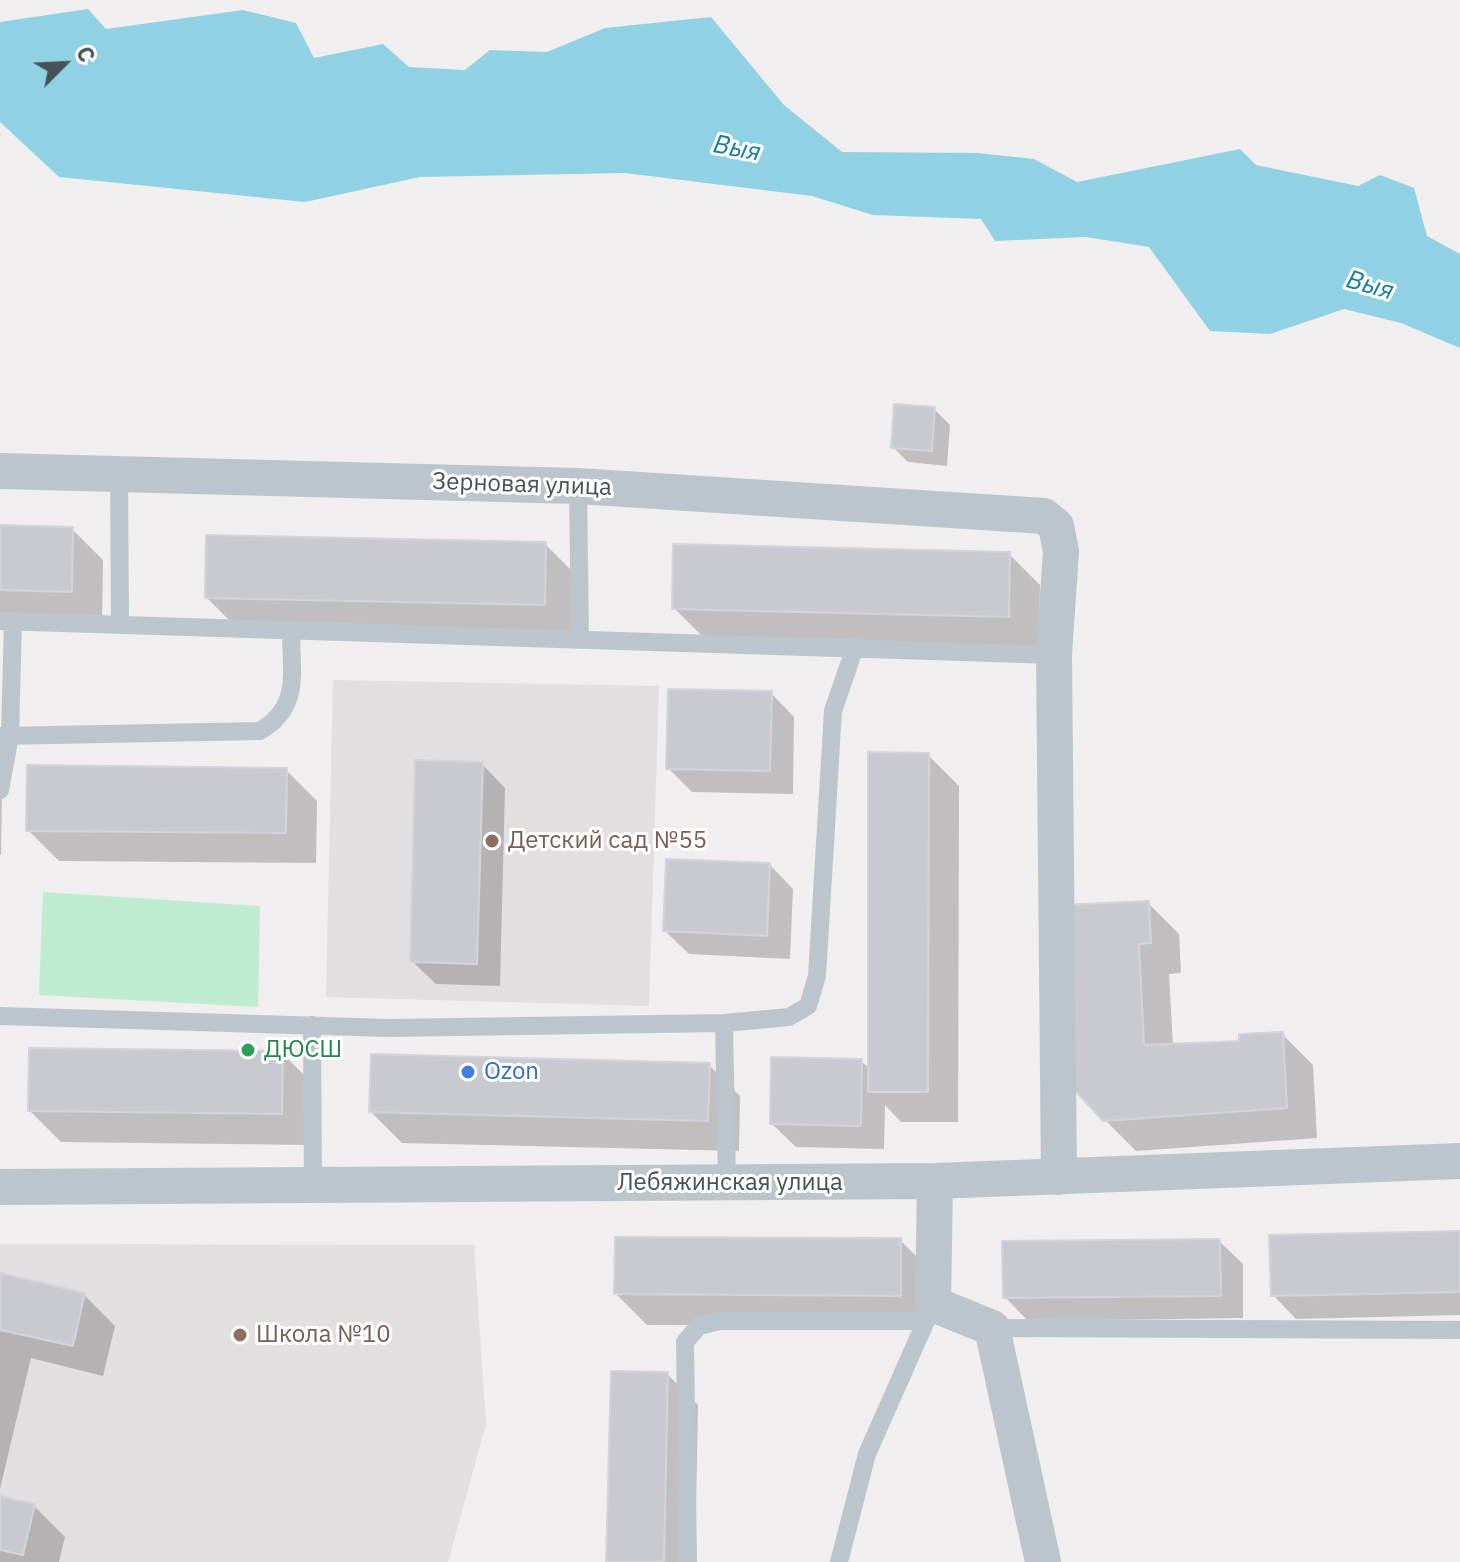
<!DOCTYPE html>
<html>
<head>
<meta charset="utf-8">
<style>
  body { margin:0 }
  #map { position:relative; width:1460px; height:1562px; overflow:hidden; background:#f0eeee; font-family:"IBM Plex Sans",sans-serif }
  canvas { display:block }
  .north { position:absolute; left:24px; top:24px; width:80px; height:80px; -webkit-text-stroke:6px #fff; paint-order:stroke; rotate:66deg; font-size:22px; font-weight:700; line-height:32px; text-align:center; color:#48515a }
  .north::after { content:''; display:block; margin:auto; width:28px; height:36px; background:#48515a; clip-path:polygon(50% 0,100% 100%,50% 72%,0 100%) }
</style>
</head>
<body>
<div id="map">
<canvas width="1460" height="1562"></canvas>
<div class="north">С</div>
</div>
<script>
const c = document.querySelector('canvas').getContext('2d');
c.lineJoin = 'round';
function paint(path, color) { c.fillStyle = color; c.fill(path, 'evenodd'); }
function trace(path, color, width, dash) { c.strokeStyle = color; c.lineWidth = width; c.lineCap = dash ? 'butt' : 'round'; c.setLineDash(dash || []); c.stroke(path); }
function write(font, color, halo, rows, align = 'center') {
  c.font = font + ' "IBM Plex Sans",sans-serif'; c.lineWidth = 6; c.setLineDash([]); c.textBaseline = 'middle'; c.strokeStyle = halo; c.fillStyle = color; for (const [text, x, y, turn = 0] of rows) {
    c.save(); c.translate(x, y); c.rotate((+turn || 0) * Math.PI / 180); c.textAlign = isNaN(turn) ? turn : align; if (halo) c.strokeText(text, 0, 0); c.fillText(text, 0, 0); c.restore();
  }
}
const education = new Path2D(`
  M333 680 659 686 649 1006 326 997Z
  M0 1244 474 1245 486 1424 448 1562H0Z`);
const green = new Path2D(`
  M43 892 260 906 258 1007 39 995Z`);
const water = new Path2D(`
  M88 9 106 29 243 10 296 23 314 58 383 44 409 67 465 70 490 50 547 52 605 28 711 17 784 105 842 152 977 153 1034 159 1077 182 1240 149 1256 165 1358 186 1380 175 1414 188 1427 236 1460 254V348L1401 323 1344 309 1270 334 1210 331 1149 247 1086 237 995 241 981 219 873 215 812 196 625 173 420 177 305 202 59 177 0 122V22Z`);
const shadow = new Path2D(`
  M934 409 950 425 947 466 908 462 893 447Z
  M0 527 72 529 103 560 102 622 0 619Z
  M545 544 576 575 575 636 238 629 207 598Z
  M1009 554 1040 585 1039 647 705 639 674 608Z
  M771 693 794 717 793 794 692 792 668 768Z
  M928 755 959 786 958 1122H901L885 1105 884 1149 796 1147 772 1124 861 1061 870 1069Z
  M482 764 505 788 500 986 436 984 412 961Z
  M286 770 317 801 316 863 59 861 28 830Z
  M0 791 2 792 1 855H0Z
  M770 865 793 889 790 959 689 954 665 931Z
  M1148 903 1179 934 1181 973 1169 974 1173 1046 1241 1042 1282 1034 1313 1065 1317 1138 1136 1151 1104 1119 1064 907Z
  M282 1053 313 1084 312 1145 61 1142 30 1111Z
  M709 1065 740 1096 739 1151 402 1143 371 1112Z
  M1460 1233V1315L1296 1319 1273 1295Z
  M900 1240 931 1271V1326L647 1325 616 1294Z
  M1219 1241 1243 1264V1318L1028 1321 1005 1297Z
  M0 1275 84 1295 115 1326 103 1376 31 1358 0 1489Z
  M667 1374 698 1405 695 1562H608Z
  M0 1498 34 1506 65 1537 59 1562H0Z`);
const building = new Path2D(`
  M894 404 935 407 932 451 891 448Z
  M0 525 73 527 72 592 0 590Z
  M206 535 546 542 545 605 205 598Z
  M673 544 1010 552 1009 617 672 609Z
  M668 689 772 691 770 771 666 769Z
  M868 752 929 753 928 1092H868Z
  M415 760 483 762 477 964 410 962Z
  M27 765 287 768 286 833 26 831Z
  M666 859 770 863 767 936 663 931Z
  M1149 901 1151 943 1139 944 1144 1045 1239 1041V1034L1283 1032 1287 1108 1103 1121 1070 1085 1062 905Z
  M29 1048 283 1051 282 1114 28 1111Z
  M371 1054 710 1063 708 1121 369 1112Z
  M771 1057 862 1059 861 1126 770 1124Z
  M1460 1231V1292L1271 1296 1269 1235Z
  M615 1237 901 1238V1296L614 1294Z
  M1220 1239 1221 1296 1003 1298 1002 1241Z
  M0 1273 85 1293 73 1346 0 1330Z
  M611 1371 668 1372 664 1562H606Z
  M0 1496 35 1504 23 1555 0 1550Z`);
const service = new Path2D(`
  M119 472 120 623
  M578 486 580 637
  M0 621 1054 655
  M0 736 260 731C301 707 291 673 291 631
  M0 790 10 736 13 621
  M0 1016 389 1028 724 1023 789 1017 808 1006 817 976 833 711 855 647
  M724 1023 727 1183
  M312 1025 313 1185
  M992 1328 1460 1330
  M688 1562 685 1342 699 1326 720 1321H926
  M839 1562 867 1454 929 1314`);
const minor = new Path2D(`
  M0 471 578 486 1044 516 1056 526 1061 551 1054 655 1059 1177
  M935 1181 933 1304 992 1328 1043 1562
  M0 1187 935 1181 1460 1161`);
const markers = [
  [492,841,8,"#8d6e63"],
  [248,1050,8,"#2e9e5b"],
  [468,1072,8,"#3f7fe0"],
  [240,1335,8,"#8d6e63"]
];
const streetNames = [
  ["Зерновая улица",522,485,2],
  ["Лебяжинская улица",730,1183]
];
const educationNames = [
  ["Детский сад №55",508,841],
  ["Школа №10",256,1335]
];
const leisureNames = [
  ["ДЮСШ",264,1050]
];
const shopNames = [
  ["Ozon",484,1072]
];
const waterNames = [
  ["Выя",737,149,11],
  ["Выя",1370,286,16]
];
paint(education, '#e1dfdf');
paint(green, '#bfebd1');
paint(water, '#90d2e4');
paint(shadow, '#0003');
paint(building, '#c9cad0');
trace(building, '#d2d4d9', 2);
trace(service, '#bdc5cc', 18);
trace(minor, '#bdc5cc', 36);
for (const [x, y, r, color] of markers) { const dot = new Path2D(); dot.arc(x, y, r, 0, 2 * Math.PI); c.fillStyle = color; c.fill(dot); trace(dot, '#fff', 3); }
write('24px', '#48515a', '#fff', streetNames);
write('24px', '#785e54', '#fff', educationNames, 'left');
write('24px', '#27864d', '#fff', leisureNames, 'left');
write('24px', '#366cbe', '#fff', shopNames, 'left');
write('italic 26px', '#187f9c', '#fff', waterNames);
</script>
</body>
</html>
